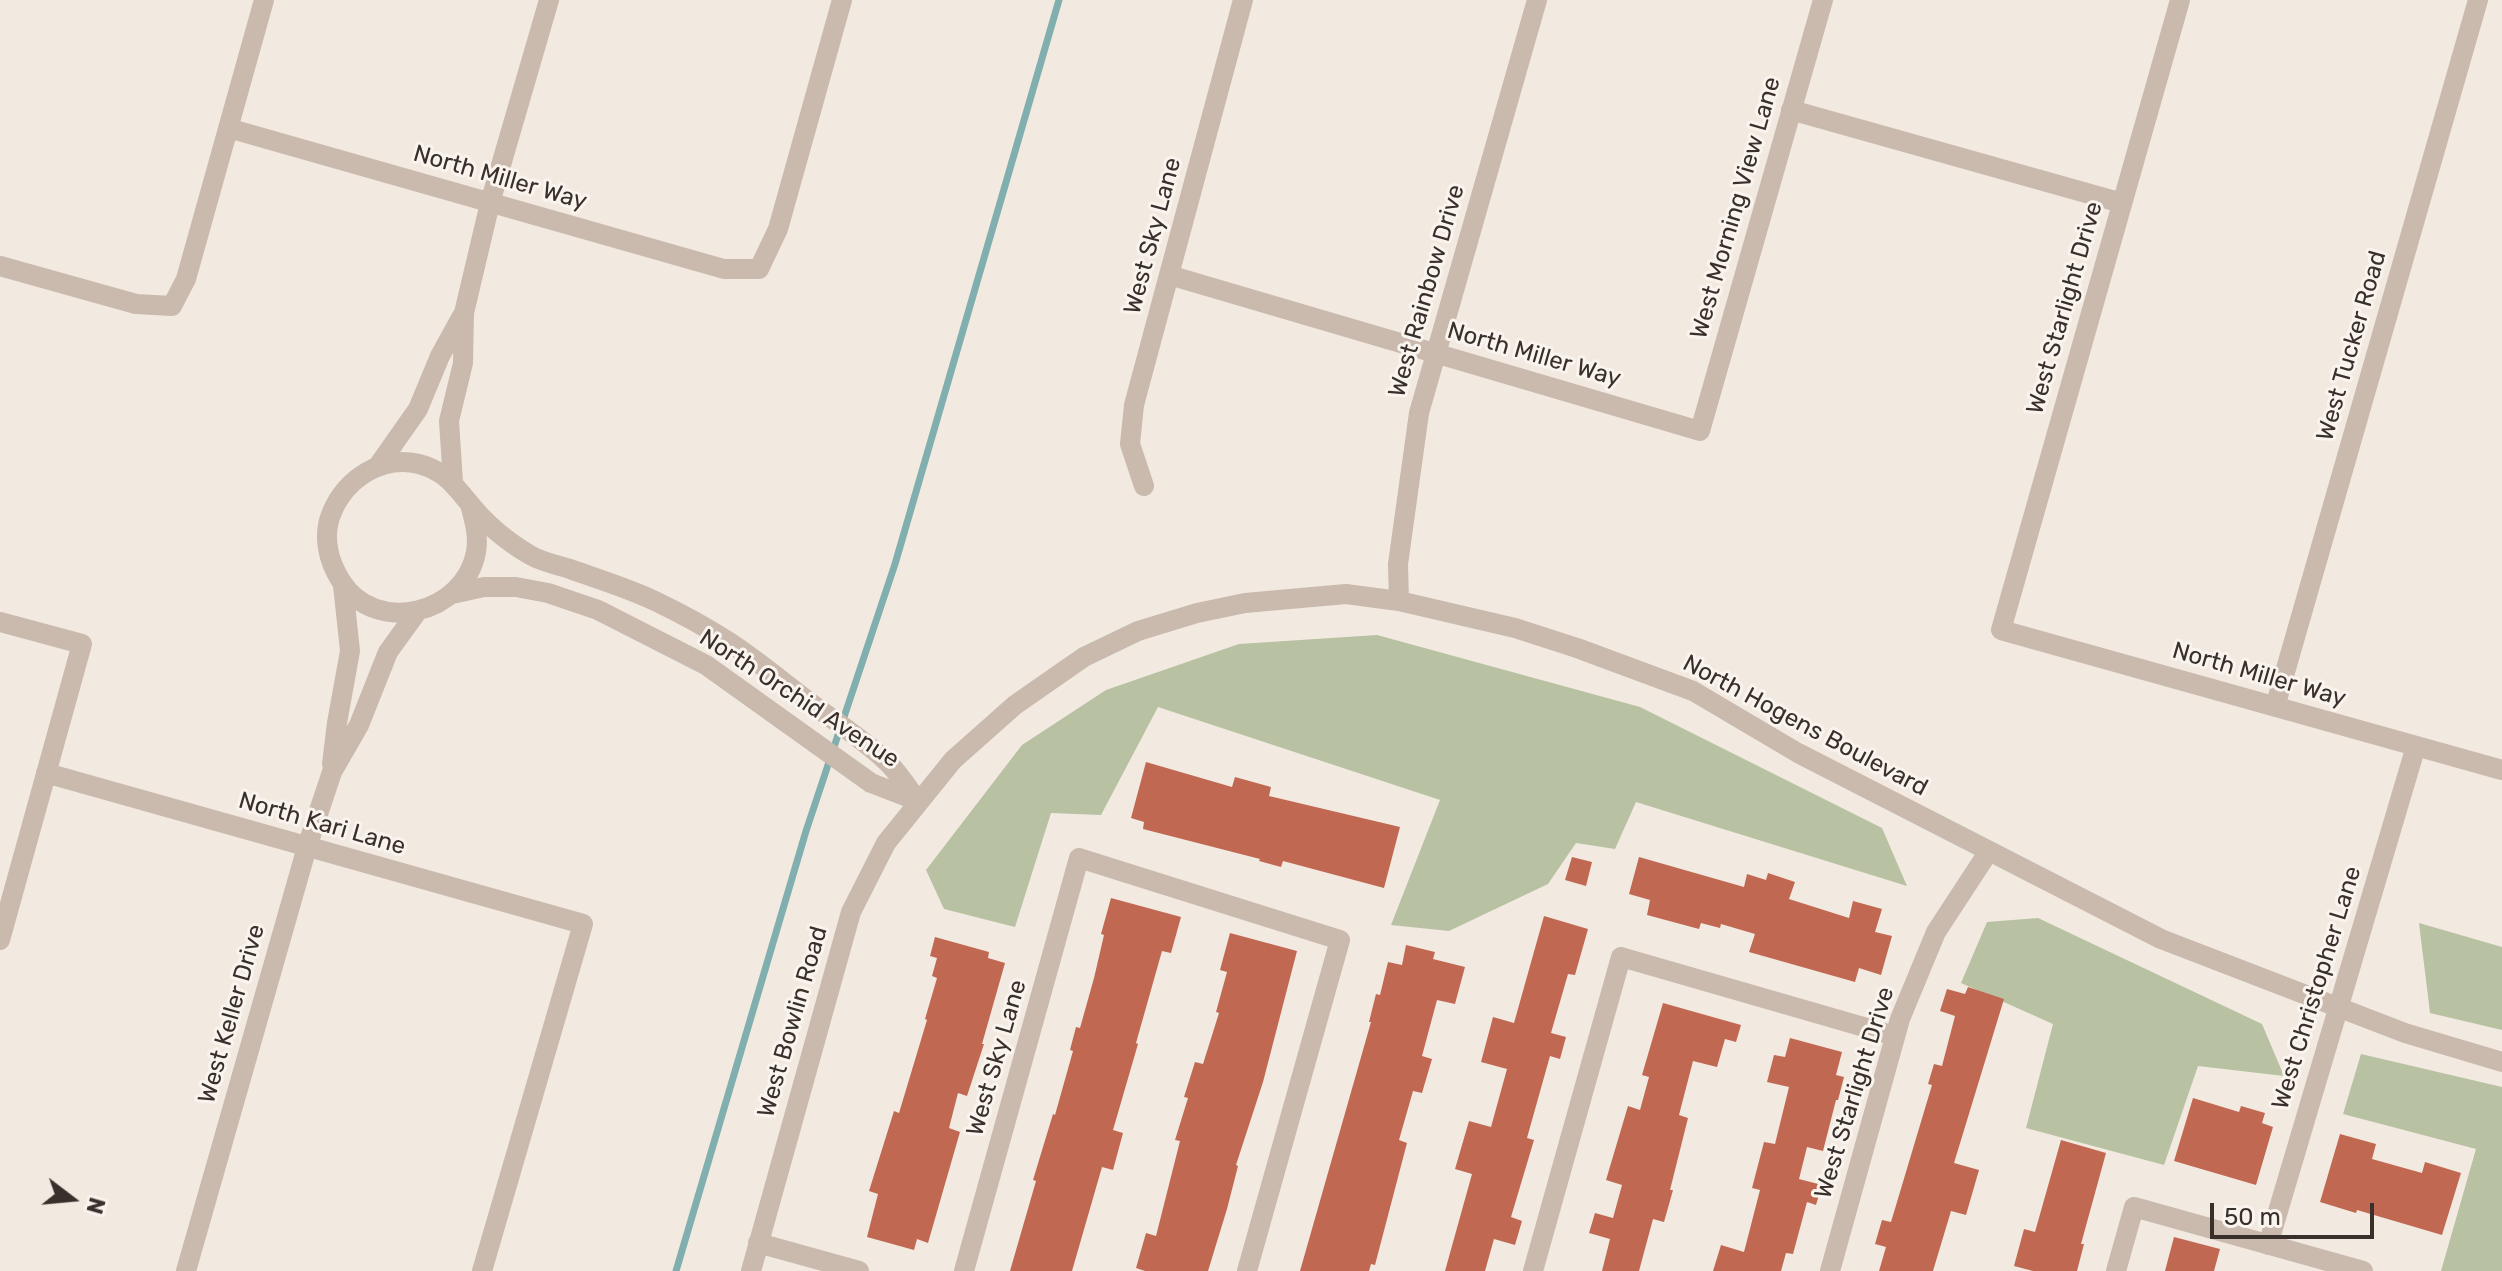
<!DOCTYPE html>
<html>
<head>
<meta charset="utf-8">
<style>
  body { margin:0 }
  #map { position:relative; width:2502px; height:1271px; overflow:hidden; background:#f2eae1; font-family:Rubik,sans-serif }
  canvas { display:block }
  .north { position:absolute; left:32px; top:1159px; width:80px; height:80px; -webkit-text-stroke:6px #faf4ee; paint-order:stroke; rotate:106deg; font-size:22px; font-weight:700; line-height:32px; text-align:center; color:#392f2b }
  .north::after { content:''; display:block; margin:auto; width:28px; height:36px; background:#392f2b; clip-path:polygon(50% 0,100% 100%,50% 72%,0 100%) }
  .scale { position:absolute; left:2210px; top:1203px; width:164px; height:36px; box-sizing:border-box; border:4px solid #392f2b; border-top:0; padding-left:10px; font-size:24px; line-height:28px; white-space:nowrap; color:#392f2b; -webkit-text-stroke:6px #faf4ee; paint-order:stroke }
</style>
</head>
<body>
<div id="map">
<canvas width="2502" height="1271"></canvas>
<div class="north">N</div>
<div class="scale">50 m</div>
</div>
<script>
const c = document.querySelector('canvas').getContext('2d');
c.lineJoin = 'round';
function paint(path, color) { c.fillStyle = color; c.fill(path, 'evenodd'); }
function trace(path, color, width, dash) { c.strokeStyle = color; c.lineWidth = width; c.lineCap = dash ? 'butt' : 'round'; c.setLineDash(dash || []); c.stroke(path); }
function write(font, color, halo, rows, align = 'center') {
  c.font = font + ' Rubik,sans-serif'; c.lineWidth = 6; c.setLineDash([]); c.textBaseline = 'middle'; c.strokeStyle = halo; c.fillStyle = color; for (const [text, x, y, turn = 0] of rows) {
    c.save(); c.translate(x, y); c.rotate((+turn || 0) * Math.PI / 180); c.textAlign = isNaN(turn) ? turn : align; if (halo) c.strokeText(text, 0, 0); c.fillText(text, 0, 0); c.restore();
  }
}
const green = new Path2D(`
  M1377 635 1640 707 1882 828 1907 886 1636 802 1615 849 1576 843 1548 884 1449 931 1391 925 1440 800 1158 707 1101 815 1051 813 1015 927 944 909 926 870 1022 745 1106 690 1239 644Z
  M2038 918 2262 1024 2284 1076 2198 1066 2164 1165 2026 1128 2053 1024 1961 983 1987 922Z
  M2419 923 2502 947V1030L2430 1013Z
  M2361 1054 2502 1087V1271H2441L2476 1149 2343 1114Z`);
const stream = new Path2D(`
  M676 1271 806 831 895 564 1059 0`);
const building = new Path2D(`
  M1146 762 1232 787 1235 777 1271 787 1269 796 1400 827 1384 888 1283 861 1281 867 1259 861 1260 859 1143 829 1144 822 1131 818Z
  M1572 857 1592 862 1586 886 1565 880Z
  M1639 857 1744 887 1747 874 1766 880 1768 873 1795 882 1789 899 1849 918 1853 901 1882 909 1875 932 1892 936 1881 975 1859 968 1855 982 1749 952 1755 934 1721 924 1720 928 1701 923 1699 929 1647 915 1650 900 1629 894Z
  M1111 898 1181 917 1171 953 1162 951 1136 1043 1138 1044 1113 1130 1123 1133 1113 1170 1102 1167 1072 1271H1010L1036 1181 1033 1180 1053 1114 1055 1115 1073 1051 1070 1050 1076 1027 1080 1028 1094 978 1104 935 1101 934Z
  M1544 916 1588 929 1575 975 1568 974 1551 1033 1566 1037 1560 1059 1550 1056 1527 1138 1534 1140 1511 1217 1522 1221 1515 1245 1494 1239 1485 1271H1445L1472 1174 1455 1169 1469 1121 1491 1127 1507 1069 1481 1062 1493 1017 1514 1023Z
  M1230 933 1297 951 1263 1082 1236 1165 1238 1166 1227 1209 1208 1271H1145L1136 1268 1146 1233 1156 1236 1180 1141 1175 1140 1188 1098 1184 1097 1195 1062 1203 1064 1219 1013 1216 1012 1227 972 1220 970Z
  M935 937 989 952 988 958 1005 963 982 1044H984L967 1096 958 1093 949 1128 960 1132 928 1243 917 1239 914 1250 867 1237 878 1194 869 1191 894 1111 899 1113 927 1020 925 1019 937 978 932 976 937 958 930 956Z
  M1406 945 1435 952 1433 959 1465 967 1455 1004 1437 1000 1422 1056 1432 1059 1422 1093 1413 1091 1399 1140 1407 1143 1375 1265 1371 1264 1369 1271H1300L1371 1022H1369L1376 994 1380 995 1388 962 1402 965Z
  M1968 987 2004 999 1954 1163 1979 1170 1966 1215 1951 1211 1933 1271H1879L1886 1247 1875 1244 1882 1220 1891 1222 1932 1085 1928 1084 1934 1064 1942 1066 1955 1016 1940 1011 1947 989 1965 994Z
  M1663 1003 1741 1025 1736 1042 1725 1039 1717 1067 1693 1061 1679 1115 1688 1118 1670 1190H1673L1664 1222 1653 1219 1639 1271H1602L1610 1239 1589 1233 1595 1213 1613 1218 1622 1185 1606 1180 1628 1106 1640 1110 1649 1077 1642 1075Z
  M1790 1038 1842 1052 1836 1075 1844 1077 1838 1100H1836L1823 1151 1807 1147 1799 1179 1822 1185 1816 1205 1807 1202 1793 1254 1786 1253 1781 1271H1713L1721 1245 1744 1252 1760 1190 1752 1188 1764 1142 1775 1144 1789 1087 1767 1082 1774 1055 1785 1057Z
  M2193 1098 2239 1112 2241 1106 2265 1113 2262 1123 2273 1127 2256 1185 2174 1161Z
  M2340 1134 2376 1144 2372 1159 2422 1173 2425 1162 2461 1173 2442 1235 2357 1210 2356 1213 2320 1202Z
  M2061 1140 2106 1153 2081 1244H2084L2077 1271H2033L2014 1266 2024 1229 2035 1232Z
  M2174 1237 2220 1249 2214 1271H2165Z`);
const minor = new Path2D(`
  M2180 0 2001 630 2502 770
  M1791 110 2122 203
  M228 128 724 269H759L778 229 842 0
  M0 266 136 304 172 306 186 279 264 0
  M1169 275 1700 431 1823 0
  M378 466 418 409 440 356 462 316
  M453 482 449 421 463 363 464 313 490 203 549 0
  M1144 486 1130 444 1134 405 1243 0
  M470 504C474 520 479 535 476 552 465 613 376 637 341 581 328 561 322 535 332 512 346 479 381 455 419 464 445 471 454 485 470 504 486 524 508 542 530 555 542 562 557 565 570 569 598 579 628 588 655 601 680 613 706 627 729 642 758 661 784 683 812 704 836 722 862 739 884 759 897 770 907 787 918 801
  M452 594 484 587H516L548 593 598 610 706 665 871 783 918 801
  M1399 601 1398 564 1419 413 1537 0
  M0 622 82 644 0 940
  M2275 707 2478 0
  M332 764 337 723 350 651 343 585
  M46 773 583 924 482 1271
  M758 1243 859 1271
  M2268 1245 2416 746
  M186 1271 307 847 332 772 359 725 388 652 417 612
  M751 1271 851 912 886 843 953 760 1015 705 1084 657 1138 631 1197 613 1245 603 1346 594 1399 601 1515 628 1577 648 1693 691 1798 753 2161 939 2405 1033 2502 1062
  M964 1271 1079 858 1340 940 1247 1271
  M1533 1271 1621 957 1895 1036
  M1830 1271 1900 1019 1936 932 1989 851
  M2116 1271 2134 1207 2363 1271`);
const streetNames = [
  ["North Miller Way",500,178,16],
  ["West Morning View Lane",1736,208,-74],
  ["West Sky Lane",1153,236,-75],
  ["West Rainbow Drive",1427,291,-74],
  ["West Starlight Drive",2065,308,-74],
  ["West Tucker Road",2352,346,-74],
  ["North Miller Way",1534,355,16],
  ["North Miller Way",2259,675,16],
  ["North Orchid Avenue",799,699,33],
  ["North Hogens Boulevard",1805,726,28],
  ["North Kari Lane",322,824,16],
  ["West Christopher Lane",2317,988,-73],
  ["West Keller Drive",232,1014,-74],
  ["West Bowlin Road",793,1022,-74],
  ["West Sky Lane",997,1058,-74],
  ["West Starlight Drive",1855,1093,-73]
];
paint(green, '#b8c1a1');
trace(stream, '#81aeae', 7);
paint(building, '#c06852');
trace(minor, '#cab9ad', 20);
write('24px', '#392f2b', '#faf4ee', streetNames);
</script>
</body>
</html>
